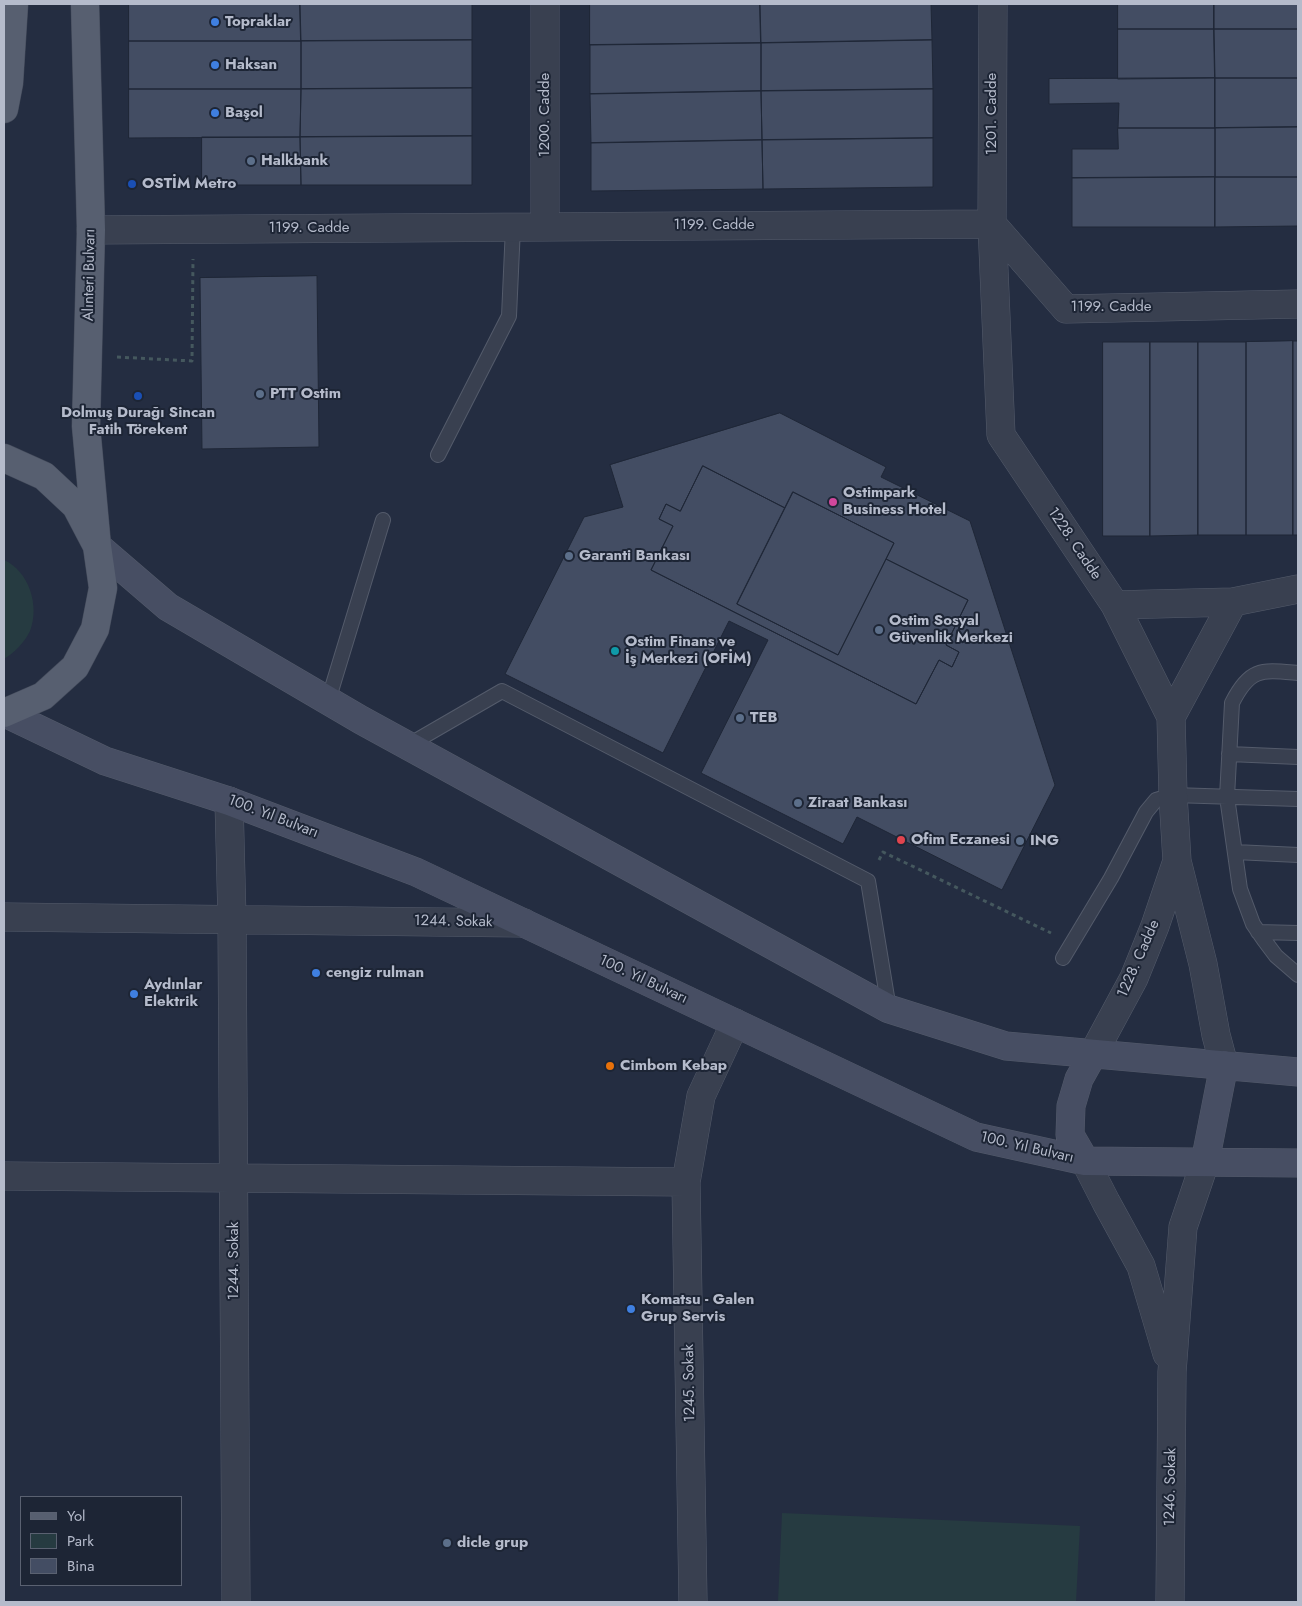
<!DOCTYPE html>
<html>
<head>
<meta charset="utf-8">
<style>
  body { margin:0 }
  #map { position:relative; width:1302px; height:1606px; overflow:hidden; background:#242d41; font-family:Jost,sans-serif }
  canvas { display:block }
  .frame { position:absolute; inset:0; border:5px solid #b5bbcb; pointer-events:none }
  .legend { position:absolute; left:20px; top:1496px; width:162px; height:90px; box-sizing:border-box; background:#1d2535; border:1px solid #5a6171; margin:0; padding:6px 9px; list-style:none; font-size:15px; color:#b5bbcb }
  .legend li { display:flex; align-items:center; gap:10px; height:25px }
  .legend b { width:25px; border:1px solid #5a6171 }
</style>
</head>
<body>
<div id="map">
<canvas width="1302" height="1606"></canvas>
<div class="frame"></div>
<ul class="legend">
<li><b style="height:6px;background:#575f70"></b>Yol</li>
<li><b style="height:14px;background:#263b41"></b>Park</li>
<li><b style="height:14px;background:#434d63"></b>Bina</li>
</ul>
</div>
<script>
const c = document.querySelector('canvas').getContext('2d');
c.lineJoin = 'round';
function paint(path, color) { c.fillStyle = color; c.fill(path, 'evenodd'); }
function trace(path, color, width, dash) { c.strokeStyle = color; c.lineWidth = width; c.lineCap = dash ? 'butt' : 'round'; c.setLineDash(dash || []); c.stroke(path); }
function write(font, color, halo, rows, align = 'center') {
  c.font = font + ' Jost,sans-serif'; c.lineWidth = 4; c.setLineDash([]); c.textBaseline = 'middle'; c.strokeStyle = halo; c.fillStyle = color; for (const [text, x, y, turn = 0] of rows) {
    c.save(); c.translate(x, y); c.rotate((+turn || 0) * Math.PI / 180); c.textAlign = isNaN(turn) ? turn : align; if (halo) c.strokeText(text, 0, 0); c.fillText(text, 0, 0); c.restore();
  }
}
const green = new Path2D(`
  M4 560C29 571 40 606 30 631 25 642 14 653 4 659Z
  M782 1513 1080 1526 1076 1602H778Z`);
const building = new Path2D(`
  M129 4H300L301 41H129Z
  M300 4H472V40L301 41Z
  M590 4H760L761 43 590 45Z
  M760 4H931L932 40 761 43Z
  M1118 4H1214V29H1118Z
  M1214 4H1298V29H1214Z
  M1118 29H1214L1215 78 1118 79Z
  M1214 29H1298V78H1215Z
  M472 40V88L301 89V41Z
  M932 40 933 89 761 91V43Z
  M129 41H301V89H129Z
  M761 43V91L590 94V45Z
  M1215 78H1298V127L1215 128Z
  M1215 78V128H1118L1119 103 1049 104V79Z
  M472 88V136L300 137 301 89Z
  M129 89H301L300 137 129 138Z
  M933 89V138L762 140 761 91Z
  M761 91 762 140 591 143 590 94Z
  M1298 127V177H1215V128Z
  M1118 128H1215V177L1072 178V149H1118Z
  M472 136V185H301L300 137Z
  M202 137H300L301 185H202Z
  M933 138V187L763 189 762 140Z
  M762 140 763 189 591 191V143Z
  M1215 177H1298V226L1215 227Z
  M1215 177V227H1072V178Z
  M317 276 319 447 202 449 200 278Z
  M1293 341V535H1246V342Z
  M1293 341H1298V535H1293Z
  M1103 342H1150V536H1103Z
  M1150 342H1198V535L1150 536Z
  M1198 342H1246V535H1198Z
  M780 413 886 467 881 477 970 521 1055 785 1002 890 857 817 843 844 701 773 768 640 729 621 663 753 505 674 584 517 623 507 610 465ZM703 466 785 508 793 492 894 543 886 559 968 600 946 645 959 652 952 667 939 660 916 704 651 570 673 526 659 519 666 504 680 511Z
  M703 466 785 508 737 604 838 655 886 559 968 600 946 645 959 652 952 667 939 660 916 704 651 570 673 526 659 519 666 504 680 511Z
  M793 492 894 543 838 655 737 604Z`);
const path = new Path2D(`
  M117 357 192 361 193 259
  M879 860 883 852 1051 933`);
const service = new Path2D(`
  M438 455 509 316 513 227
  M1298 673C1262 670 1250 667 1232 703L1227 797 1240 889 1253 924 1264 940 1276 956 1298 975
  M328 701 383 520
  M407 746 502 691 868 881 889 1009
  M1229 754 1298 757
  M1235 852 1298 855
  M1258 932 1298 933
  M1063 958 1111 878 1146 812 1156 800 1173 795 1298 799`);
const minor = new Path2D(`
  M545 4V226
  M993 4 992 224 1001 435 1115 605 1171 717 1173 795 1177 861 1203 964 1216 1035 1224 1065
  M91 230 992 224 1066 309 1298 304
  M1115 605 1233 602 1298 589
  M1171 717 1233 602
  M229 801 232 919 236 1602
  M4 917 524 923
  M1093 1054 1134 978 1155 926 1177 861
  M1085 1161 1106 1202 1141 1266 1167 1354
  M4 1176 686 1182
  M693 1602 686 1182 701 1096 735 1023
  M1170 1602 1172 1372 1183 1227 1205 1162`);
const secondary = new Path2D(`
  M97 546 168 607 361 720 889 1009 1006 1046 1298 1072
  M4 714 5 713 105 761 229 801 416 872 976 1137 1085 1161 1298 1163
  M1085 1161 1070 1135 1071 1106 1079 1079 1093 1054
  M1205 1162 1224 1065`);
const primary = new Path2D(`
  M85 4 91 230 86 426 97 546
  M4 109 9 83 14 4
  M4 458 44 476 76 506 97 546 103 588 95 629 75 667 43 696 4 713`);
const markers = [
  [215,22,5,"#3f7fe0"],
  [215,65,5,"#3f7fe0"],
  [215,113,5,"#3f7fe0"],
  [251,161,5,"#5c6f8a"],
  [132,184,5,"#1a4fb4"],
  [260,394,5,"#5c6f8a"],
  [138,396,5,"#1a4fb4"],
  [833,502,5,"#d1479c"],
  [569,556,5,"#5c6f8a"],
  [879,630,5,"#5c6f8a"],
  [615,651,5,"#0f9aa8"],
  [740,718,5,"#5c6f8a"],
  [798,803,5,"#5c6f8a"],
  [901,840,5,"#e0444e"],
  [1020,841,5,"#5c6f8a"],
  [316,973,5,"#3f7fe0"],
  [134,994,5,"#3f7fe0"],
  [610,1066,5,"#e8710a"],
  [631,1309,5,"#3f7fe0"],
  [447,1543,5,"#5c6f8a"]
];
const poiNames = [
  ["Topraklar",225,22],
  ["Haksan",225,65],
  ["Başol",225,113],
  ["Halkbank",261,161],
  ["OSTİM Metro",142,184],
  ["PTT Ostim",270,394],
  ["Dolmuş Durağı Sincan",138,413,"center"],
  ["Fatih Törekent",138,430,"center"],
  ["Ostimpark",843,493],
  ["Business Hotel",843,510],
  ["Garanti Bankası",579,556],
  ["Ostim Sosyal",889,621],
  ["Güvenlik Merkezi",889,638],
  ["Ostim Finans ve",625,642],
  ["İş Merkezi (OFİM)",625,659],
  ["TEB",750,718],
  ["Ziraat Bankası",808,803],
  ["Ofim Eczanesi",911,840],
  ["ING",1030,841],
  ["cengiz rulman",326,973],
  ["Aydınlar",144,985],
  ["Elektrik",144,1002],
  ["Cimbom Kebap",620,1066],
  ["Komatsu - Galen",641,1300],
  ["Grup Servis",641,1317],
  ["dicle grup",457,1543]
];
const streetNames = [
  ["1201. Cadde",992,114,-90],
  ["1200. Cadde",545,115,-90],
  ["1199. Cadde",714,225],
  ["1199. Cadde",309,228],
  ["Alınteri Bulvarı",90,275,-89],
  ["1199. Cadde",1111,307],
  ["1228. Cadde",1074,544,56],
  ["100. Yıl Bulvarı",273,817,21],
  ["1244. Sokak",453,922,1],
  ["1228. Cadde",1139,959,-66],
  ["100. Yıl Bulvarı",643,980,25],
  ["100. Yıl Bulvarı",1027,1148,13],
  ["1244. Sokak",234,1261,-90],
  ["1245. Sokak",690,1383,-91],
  ["1246. Sokak",1171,1487,-89]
];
paint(green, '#263b41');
paint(building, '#434d63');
trace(building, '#1f2737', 1);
trace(service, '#545b6b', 16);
trace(minor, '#545b6b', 29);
trace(secondary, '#545b6b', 29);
trace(primary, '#424959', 29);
trace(path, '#45585e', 3, [4, 4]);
trace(service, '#394050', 14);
trace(minor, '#394050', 28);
trace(secondary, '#474e63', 28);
trace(primary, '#575f70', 28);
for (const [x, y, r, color] of markers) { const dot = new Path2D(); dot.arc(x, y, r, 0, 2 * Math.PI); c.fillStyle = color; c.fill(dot); trace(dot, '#1d2535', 2); }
write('bold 15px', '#b5bbcb', '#1d2535', poiNames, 'left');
write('15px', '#b5bbcb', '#1d2535', streetNames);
</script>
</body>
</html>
